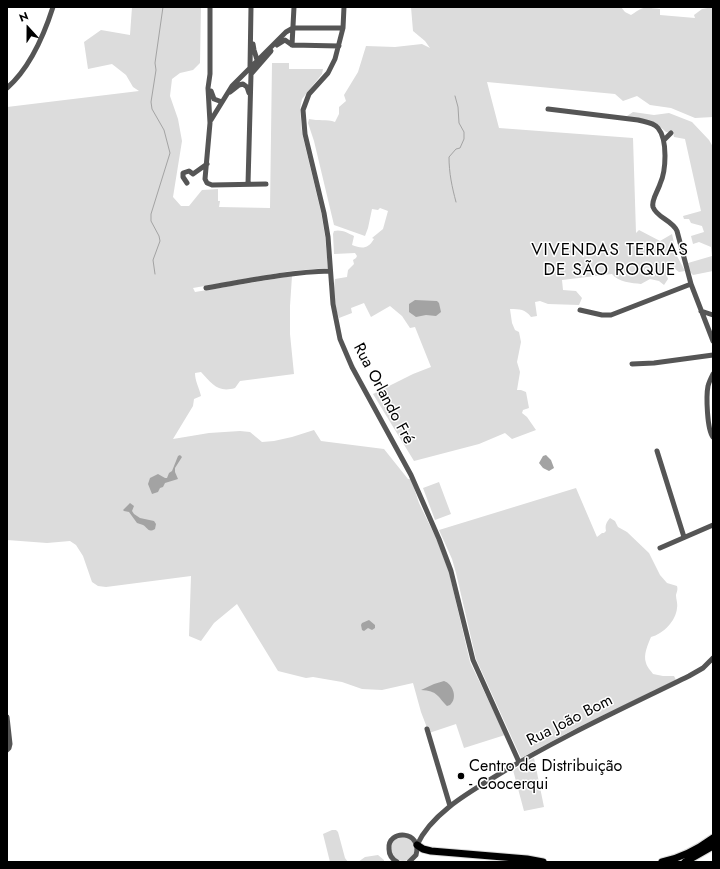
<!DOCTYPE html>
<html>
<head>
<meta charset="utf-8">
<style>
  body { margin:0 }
  #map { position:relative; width:720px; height:869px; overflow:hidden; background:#fff; font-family:Jost,sans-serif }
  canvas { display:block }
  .frame { position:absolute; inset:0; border:8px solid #000; pointer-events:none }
  .north { position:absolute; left:8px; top:8px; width:40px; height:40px; -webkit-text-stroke:3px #fff; paint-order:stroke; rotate:339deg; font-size:11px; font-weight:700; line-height:16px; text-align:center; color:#000 }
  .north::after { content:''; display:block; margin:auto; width:14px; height:18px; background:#000; clip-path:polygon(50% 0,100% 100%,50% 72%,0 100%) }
</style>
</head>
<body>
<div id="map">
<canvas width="720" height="869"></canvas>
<div class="frame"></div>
<div class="north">N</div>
</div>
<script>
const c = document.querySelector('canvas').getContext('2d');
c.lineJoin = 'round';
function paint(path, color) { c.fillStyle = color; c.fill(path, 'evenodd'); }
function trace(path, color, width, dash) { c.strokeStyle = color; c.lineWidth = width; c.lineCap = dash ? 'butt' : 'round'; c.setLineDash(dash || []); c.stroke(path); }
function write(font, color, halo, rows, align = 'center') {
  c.font = font + ' Jost,sans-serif'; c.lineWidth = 3; c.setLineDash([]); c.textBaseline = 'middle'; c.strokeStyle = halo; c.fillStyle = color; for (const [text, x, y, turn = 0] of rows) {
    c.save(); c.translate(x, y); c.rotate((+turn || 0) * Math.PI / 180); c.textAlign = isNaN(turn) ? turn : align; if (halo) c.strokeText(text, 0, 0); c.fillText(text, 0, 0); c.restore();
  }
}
const green = new Path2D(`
  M132 7H201L200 63 193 70 180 73 172 79 170 96 178 119 182 141 173 197 181 206H189L202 190 218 189V201H220L219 207 270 208 272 63H289V69H323L322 74 302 99 300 109 302 133 321 212 325 236 328 268 291 271 193 288 195 292 292 276 290 306V334L294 374 240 381 235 388C218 393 212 384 201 372L195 373C195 381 199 387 201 396L194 399 193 406 173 439 209 433 240 431 250 432 262 442 274 441 292 437 314 430 321 441 384 449 408 479H411L419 503 436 538 449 572 470 662 505 735 464 748 456 724 429 733 421 712 413 683 382 690 362 689 342 682 313 677 306 678 278 671 237 604 214 623 201 641 189 636 191 576 106 587 98 586 92 582 83 556 76 545 70 541 47 543 7 540V107L139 91 133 87 126 75 112 64 88 69 84 42 101 30 130 35Z
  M411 7H621L625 12 631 15C644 6 644 7 660 9V15L695 18 694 15 702 9 713 7V117L695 118 671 108 650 105 637 96 623 101 615 94 487 82 499 128 633 138 636 233 639 230 660 241 672 234 677 256 685 271 679 272 674 268 666 273 668 279 664 285 659 281 650 279 641 284C632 283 618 282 612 274L562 280 563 290 576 291 582 298 579 305 548 304 540 301 535 302 537 316 531 317C525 309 520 309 510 309L512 323 515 330 519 332 521 342 517 362 520 372 517 390H521L526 392 529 408 523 410 522 413 527 417 536 430 512 439 505 433 479 444 414 461 373 394 413 374 431 367 415 327 410 328 402 316 390 306 371 317 364 303 351 308 352 313 339 318C334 306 333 291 335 279L347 277 348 270 354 264 353 260 356 258 357 256 355 253 334 254 333 234 334 231C341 229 348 233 354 236L352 245C362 249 368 249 374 239L372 238 383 229 388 211 380 208 378 210 372 209 368 228 365 236 334 225 314 141 308 123 309 119C318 121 327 119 335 122L339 114V107L346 101 344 95 358 72 366 46 395 47 422 44 430 48 425 41 413 31Z
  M633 112 654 115 669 113 692 122 709 140 713 147V271L693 275 690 272 688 263 712 256 711 247 699 242 693 244 691 236 704 232 702 226 691 223 689 219H684L683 216 701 211 685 139 674 137 673 133 666 132 656 123 628 117 627 116Z
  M439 482 451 514 435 520 423 488Z
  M576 488 597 537 602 533H604L606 531C605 525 606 523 610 518L615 521 618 527 627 532 649 553 660 575 667 583 677 586C678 590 677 591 676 595 676 599 678 604 677 608 676 621 663 634 651 637 648 644 643 655 646 663 647 667 651 671 653 674L663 676H674L676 680 573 730 521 758 476 659 456 573 452 559 439 530Z
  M534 758 544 807 524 811 513 770Z
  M332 830H336L338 832 345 858 348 862H330L323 834Z
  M391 849a12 12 0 1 1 24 0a12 12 0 1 1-24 0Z
  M378 855 384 860V862H358L365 857Z`);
const water = new Path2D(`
  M415 300 437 301 439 303 441 312 436 316 426 315 416 317 409 312V304Z
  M180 455 182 457 175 468V472L178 479 165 483 163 487 160 488 158 492 152 494 148 484 150 478 158 474 165 478H167L169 473 172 471 178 456Z
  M546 455 551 460 554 468 549 471 543 468 539 463 543 456Z
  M130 503 134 506 132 511 134 514 140 518 154 521 156 524 155 529C148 533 148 528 143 525 141 524 139 524 137 523L129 512 124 511 123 510Z
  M369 620 375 625V628L372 630 368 628 364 631 362 630 361 625 362 623Z
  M444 681C453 684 458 698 450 705L447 706C437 696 438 691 421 690L434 684Z`);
const stream = new Path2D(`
  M455 96 458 107 459 123 464 132V139L460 148 456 149 449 157C449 173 452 187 456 202
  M155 274 153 260 160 241 159 236 151 221V214L170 153 164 130 152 109 151 102 156 70 155 63 163 7`);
const minor = new Path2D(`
  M210 7V74L208 88 210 123 205 179 207 183 212 185 266 184
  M344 7 343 28 335 59 328 73 309 94 303 110 305 134 324 213 328 237 333 304 340 339 352 367 411 475 439 539 451 571 473 660 519 762
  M253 44 254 50 258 63
  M277 45 285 40 292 45
  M292 45 339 46
  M292 45 294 7
  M250 68 251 7
  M7 88C30 68 44 35 53 7
  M211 91 214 99 222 102
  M230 92 239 85 243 84 247 87 249 93
  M548 109 638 120C645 122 653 122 658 128 668 140 666 171 660 184 658 191 651 200 653 207 657 218 672 220 677 231L691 284 713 341
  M211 120 232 86 286 32 293 28H343
  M664 140 671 133
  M187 183 183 177V173L189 171 193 174 207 164
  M248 184 251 74 271 51
  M206 288C247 281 288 272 330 271
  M580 310 602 315H611L691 284
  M701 311 713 315
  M632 364 654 363 713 355
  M713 374C711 378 709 382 708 386 706 396 707 430 713 437
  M657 451 684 537
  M660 548 713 525
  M7 717 10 744 9 748 7 750
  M427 729 450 806
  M417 845C431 814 468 793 496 776 558 738 624 708 689 676L703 668 713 658
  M397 862C392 859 389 855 389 849 387 829 423 830 416 855L409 862`);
const highway = new Path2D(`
  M417 845 423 849 431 851 527 859 543 862
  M662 862C681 858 698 849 713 838
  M685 862 713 846`);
const markers = [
  [461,776,4,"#000"]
];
const streetNames = [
  ["Rua Orlando Fré",383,394,62],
  ["Rua João Bom",570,721,-27]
];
const poiNames = [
  ["Centro de Distribuição",469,767],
  ["- Coocerqui",469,785]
];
const neighbourhoodNames = [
  ["VIVENDAS TERRAS",610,251],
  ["DE SÃO ROQUE",610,271]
];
paint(green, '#dcdcdc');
paint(water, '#a3a3a3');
trace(stream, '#a3a3a3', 1);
trace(highway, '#dbdbdb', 9);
trace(minor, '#555', 5);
trace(highway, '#000', 7);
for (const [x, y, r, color] of markers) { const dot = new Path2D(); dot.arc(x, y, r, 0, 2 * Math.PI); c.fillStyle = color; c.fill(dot); trace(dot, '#fff', 1.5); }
write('16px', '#000', '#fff', streetNames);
write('16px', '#000', '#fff', poiNames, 'left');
c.letterSpacing = '1px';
write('17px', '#000', '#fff', neighbourhoodNames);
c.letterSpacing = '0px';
</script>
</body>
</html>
